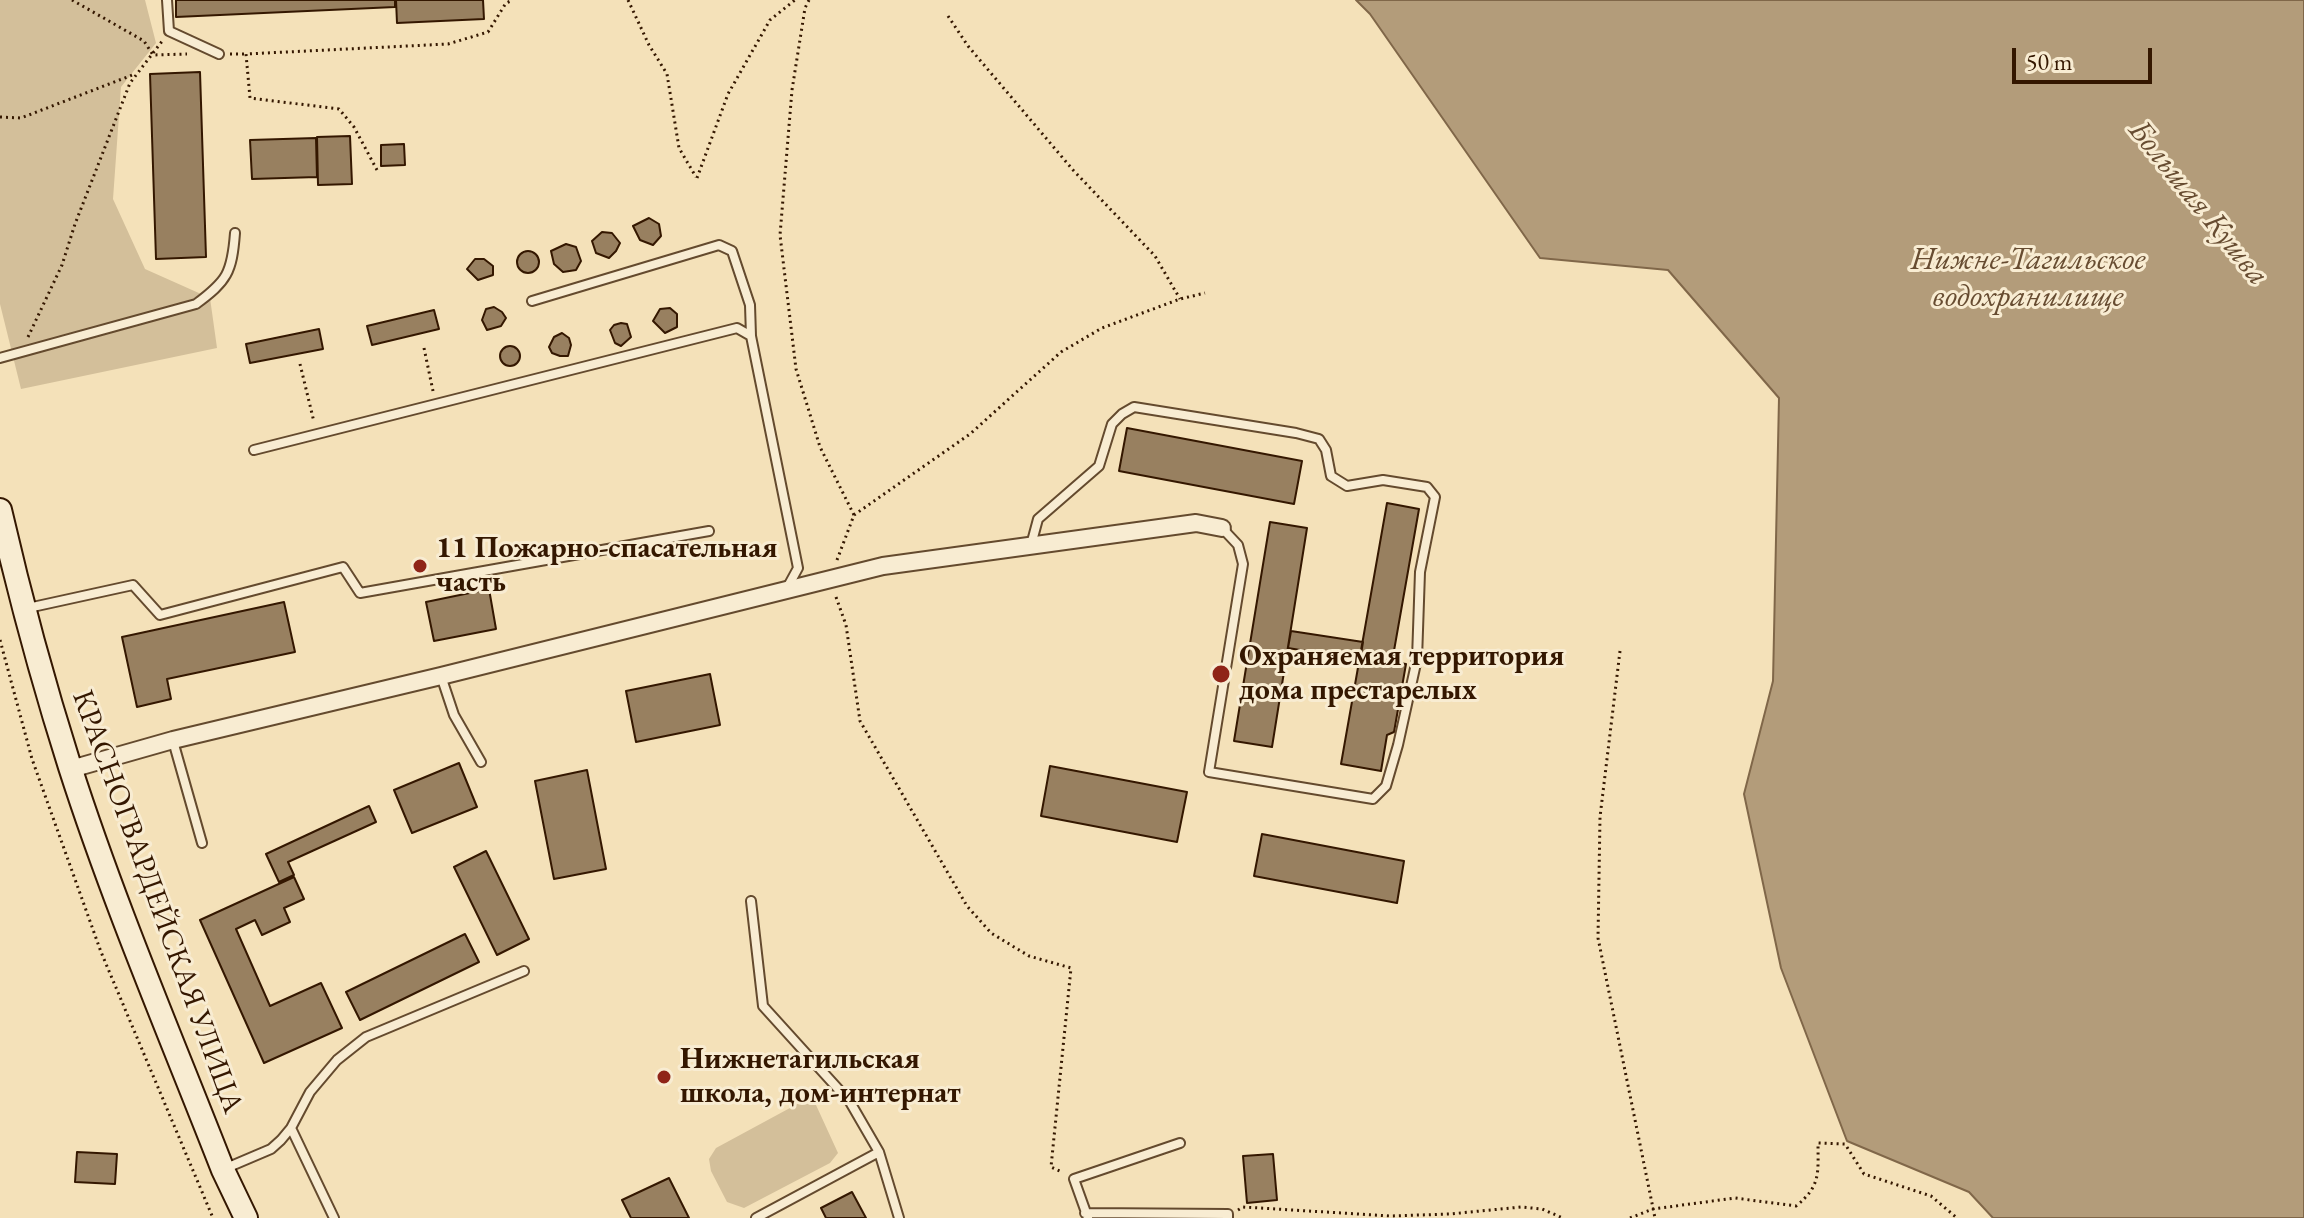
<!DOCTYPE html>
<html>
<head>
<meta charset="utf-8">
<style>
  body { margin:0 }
  #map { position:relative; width:2304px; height:1218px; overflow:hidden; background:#f4e1b9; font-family:"EB Garamond",serif }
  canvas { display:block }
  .scale { position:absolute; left:2012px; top:48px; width:140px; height:36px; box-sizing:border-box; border:4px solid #341700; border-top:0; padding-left:10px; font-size:24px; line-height:28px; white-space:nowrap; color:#341700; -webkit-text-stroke:6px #f8ecd2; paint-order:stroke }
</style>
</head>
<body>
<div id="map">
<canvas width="2304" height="1218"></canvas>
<div class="scale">50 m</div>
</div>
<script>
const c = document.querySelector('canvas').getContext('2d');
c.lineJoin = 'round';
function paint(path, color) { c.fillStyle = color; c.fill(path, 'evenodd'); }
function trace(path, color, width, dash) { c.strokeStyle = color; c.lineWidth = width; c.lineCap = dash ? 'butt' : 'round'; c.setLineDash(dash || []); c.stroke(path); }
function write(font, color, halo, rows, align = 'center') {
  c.font = font + ' "EB Garamond",serif'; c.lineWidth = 6; c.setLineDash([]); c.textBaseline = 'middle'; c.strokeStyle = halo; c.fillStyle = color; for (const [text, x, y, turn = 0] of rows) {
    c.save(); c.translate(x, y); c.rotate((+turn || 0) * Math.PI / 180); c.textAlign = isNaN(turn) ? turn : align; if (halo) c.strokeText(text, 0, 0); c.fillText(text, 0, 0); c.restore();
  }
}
const green = new Path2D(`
  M0 0H145L156 43 121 87 113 199 145 269 210 298 217 348 21 389 0 304Z
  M801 1102 816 1105 838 1153 830 1163 744 1208 727 1202 711 1171 709 1159 716 1148Z`);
const water = new Path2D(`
  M1356 0H2304V1218H1993L1969 1192 1847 1141 1781 968 1744 794 1773 681 1779 398 1668 270 1540 258 1370 14Z`);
const building = new Path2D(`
  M176 0H395V7L176 17Z
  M396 0H483L484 19 397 23Z
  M200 72 206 257 156 259 150 74Z
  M350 136 352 184 318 185 317 137Z
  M316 138 317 177 252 179 250 140Z
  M404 144 405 165 381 166V145Z
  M649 218 659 224 661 236 653 245 640 240 633 226Z
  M602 232 612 233 620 243 616 251 609 258 596 253 592 241Z
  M566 244 576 247 581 261 576 270 563 272 554 264 551 251Z
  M517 262a11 11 0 1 1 22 0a11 11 0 1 1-22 0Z
  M475 259H484L493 266V275L478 280 467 269Z
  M494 307 502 312 506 318 501 326 487 330 482 320 486 309Z
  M670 308 677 314V327L665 333 653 321 660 309Z
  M434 310 439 329 372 345 367 326Z
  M621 323 627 324 631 337 621 346 615 343 610 330 614 325Z
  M319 329 323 349 250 363 246 344Z
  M562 333 569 338 571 345 568 356H560L552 353 549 347 554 337Z
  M500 356a10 10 0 1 1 20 0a10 10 0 1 1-20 0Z
  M1127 428 1302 461 1294 504 1119 471Z
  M1387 503 1419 509 1392 662 1406 664 1394 732 1387 735 1381 771 1341 764Z
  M1270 522 1307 528 1272 747 1234 741Z
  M489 589 496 629 434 641 426 602Z
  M284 602 295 652 167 679 171 699 137 707 122 637Z
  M1291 631 1363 642 1360 660 1288 648Z
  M710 674 720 725 636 742 626 691Z
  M459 763 477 807 412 833 394 790Z
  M1050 766 1187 792 1177 842 1041 816Z
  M587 770 606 869 554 879 535 781Z
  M369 806 376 822 288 862 294 875 279 882 266 854Z
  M1262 834 1404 861 1397 903 1254 876Z
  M486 851 529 939 497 955 454 867Z
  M294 877 304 899 284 908 290 922 262 935 255 920 236 929 270 1006 321 983 342 1028 264 1063 200 920Z
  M465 934 479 962 360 1020 346 992Z
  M77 1152 117 1154 115 1184 75 1182Z
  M1273 1154 1277 1200 1247 1203 1243 1156Z
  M669 1178 689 1218H631L622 1200Z
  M852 1192 866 1218H826L821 1208Z`);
const path = new Path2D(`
  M72 0 144 41 153 55 187 54
  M628 0 649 45 667 74 679 148 696 177
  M809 0 805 8 792 90 780 235 796 369 820 447 854 515
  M948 16 968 46 1073 170 1155 256 1180 299
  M230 54H246
  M0 117 21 118 135 74
  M377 170 354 127 339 109 250 98 246 54 448 44 488 32 506 3 513 0
  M697 178 728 94 770 20 795 0
  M28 337 62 265 75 224 130 83 163 40
  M424 348 433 391
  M300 364 314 422
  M837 560 854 515 970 434 1061 352 1102 328 1180 299 1205 293
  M836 597 846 625 860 721 967 906 991 933 1029 956 1071 968 1051 1167 1062 1172
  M0 640 32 759 101 952 213 1218
  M1620 651 1600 817 1598 938 1655 1218
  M1238 1210 1243 1207 1391 1216 1450 1214 1521 1207 1542 1209 1563 1218
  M1630 1218 1653 1209 1735 1198 1796 1206C1821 1186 1818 1173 1818 1143L1845 1144 1864 1174 1931 1196 1957 1218`);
const service = new Path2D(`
  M167 0 169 31 219 54
  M532 301 719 245 732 251 750 305 751 336
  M0 358 196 304C227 281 232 273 235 233
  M254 450 737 328 751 336 798 568 786 590
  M1031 545 1038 519 1099 466 1112 424 1122 414 1134 407 1296 433 1319 439 1326 450 1331 476 1347 486 1383 480 1427 487 1435 497 1420 572 1417 659 1398 745 1386 786 1373 799 1209 772 1243 564 1238 545 1222 528
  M28 608 133 585 160 615 343 567 360 593 709 531
  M441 676 454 715 481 762
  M173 741 202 843
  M751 901 763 1006 850 1102 879 1152
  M291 1128 334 1218
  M224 1169 271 1149 281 1140 291 1128 310 1092 337 1060 366 1037 524 971
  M1085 1213 1228 1214V1218
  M756 1218 879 1152 899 1218
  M1088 1218 1074 1179 1180 1143`);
const minor = new Path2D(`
  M71 769 173 740 441 676 883 566 1196 523 1222 528`);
const secondary = new Path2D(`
  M0 510C20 597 43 682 70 767 114 904 171 1037 223 1170L246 1218`);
const markers = [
  [420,566,8,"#8f2418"],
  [1221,674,10,"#8f2418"],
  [664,1077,8,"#8f2418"]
];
const poiNames = [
  ["11 Пожарно-спасательная",436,549],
  ["часть",436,583],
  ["Охраняемая территория",1239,657],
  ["дома престарелых",1239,691],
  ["Нижнетагильская",680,1060],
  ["школа, дом-интернат",680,1094]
];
const streetNames = [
  ["КРАСНОГВАРДЕЙСКАЯ УЛИЦА",157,902,70]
];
const waterNames = [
  ["Большая Кушва",2198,203,51],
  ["Нижне-Тагильское",2028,260],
  ["водохранилище",2028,297]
];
paint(green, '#d3bf9a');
paint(water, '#b39c7a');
trace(water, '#806749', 2);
paint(building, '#988060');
trace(building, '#341700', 2);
trace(service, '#644a2e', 12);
trace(minor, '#644a2e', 20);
trace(secondary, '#341700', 26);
trace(path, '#341700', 3, [2, 4]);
trace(service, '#f8ecd2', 8);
trace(minor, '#f8ecd2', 16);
trace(secondary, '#f8ecd2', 22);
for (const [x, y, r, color] of markers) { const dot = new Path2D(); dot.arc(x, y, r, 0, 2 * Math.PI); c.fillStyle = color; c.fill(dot); trace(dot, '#f8ecd2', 3); }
write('bold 30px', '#341700', '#f8ecd2', poiNames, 'left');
write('30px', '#341700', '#f8ecd2', streetNames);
write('italic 32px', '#674c31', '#f8ecd2', waterNames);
</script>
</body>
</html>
